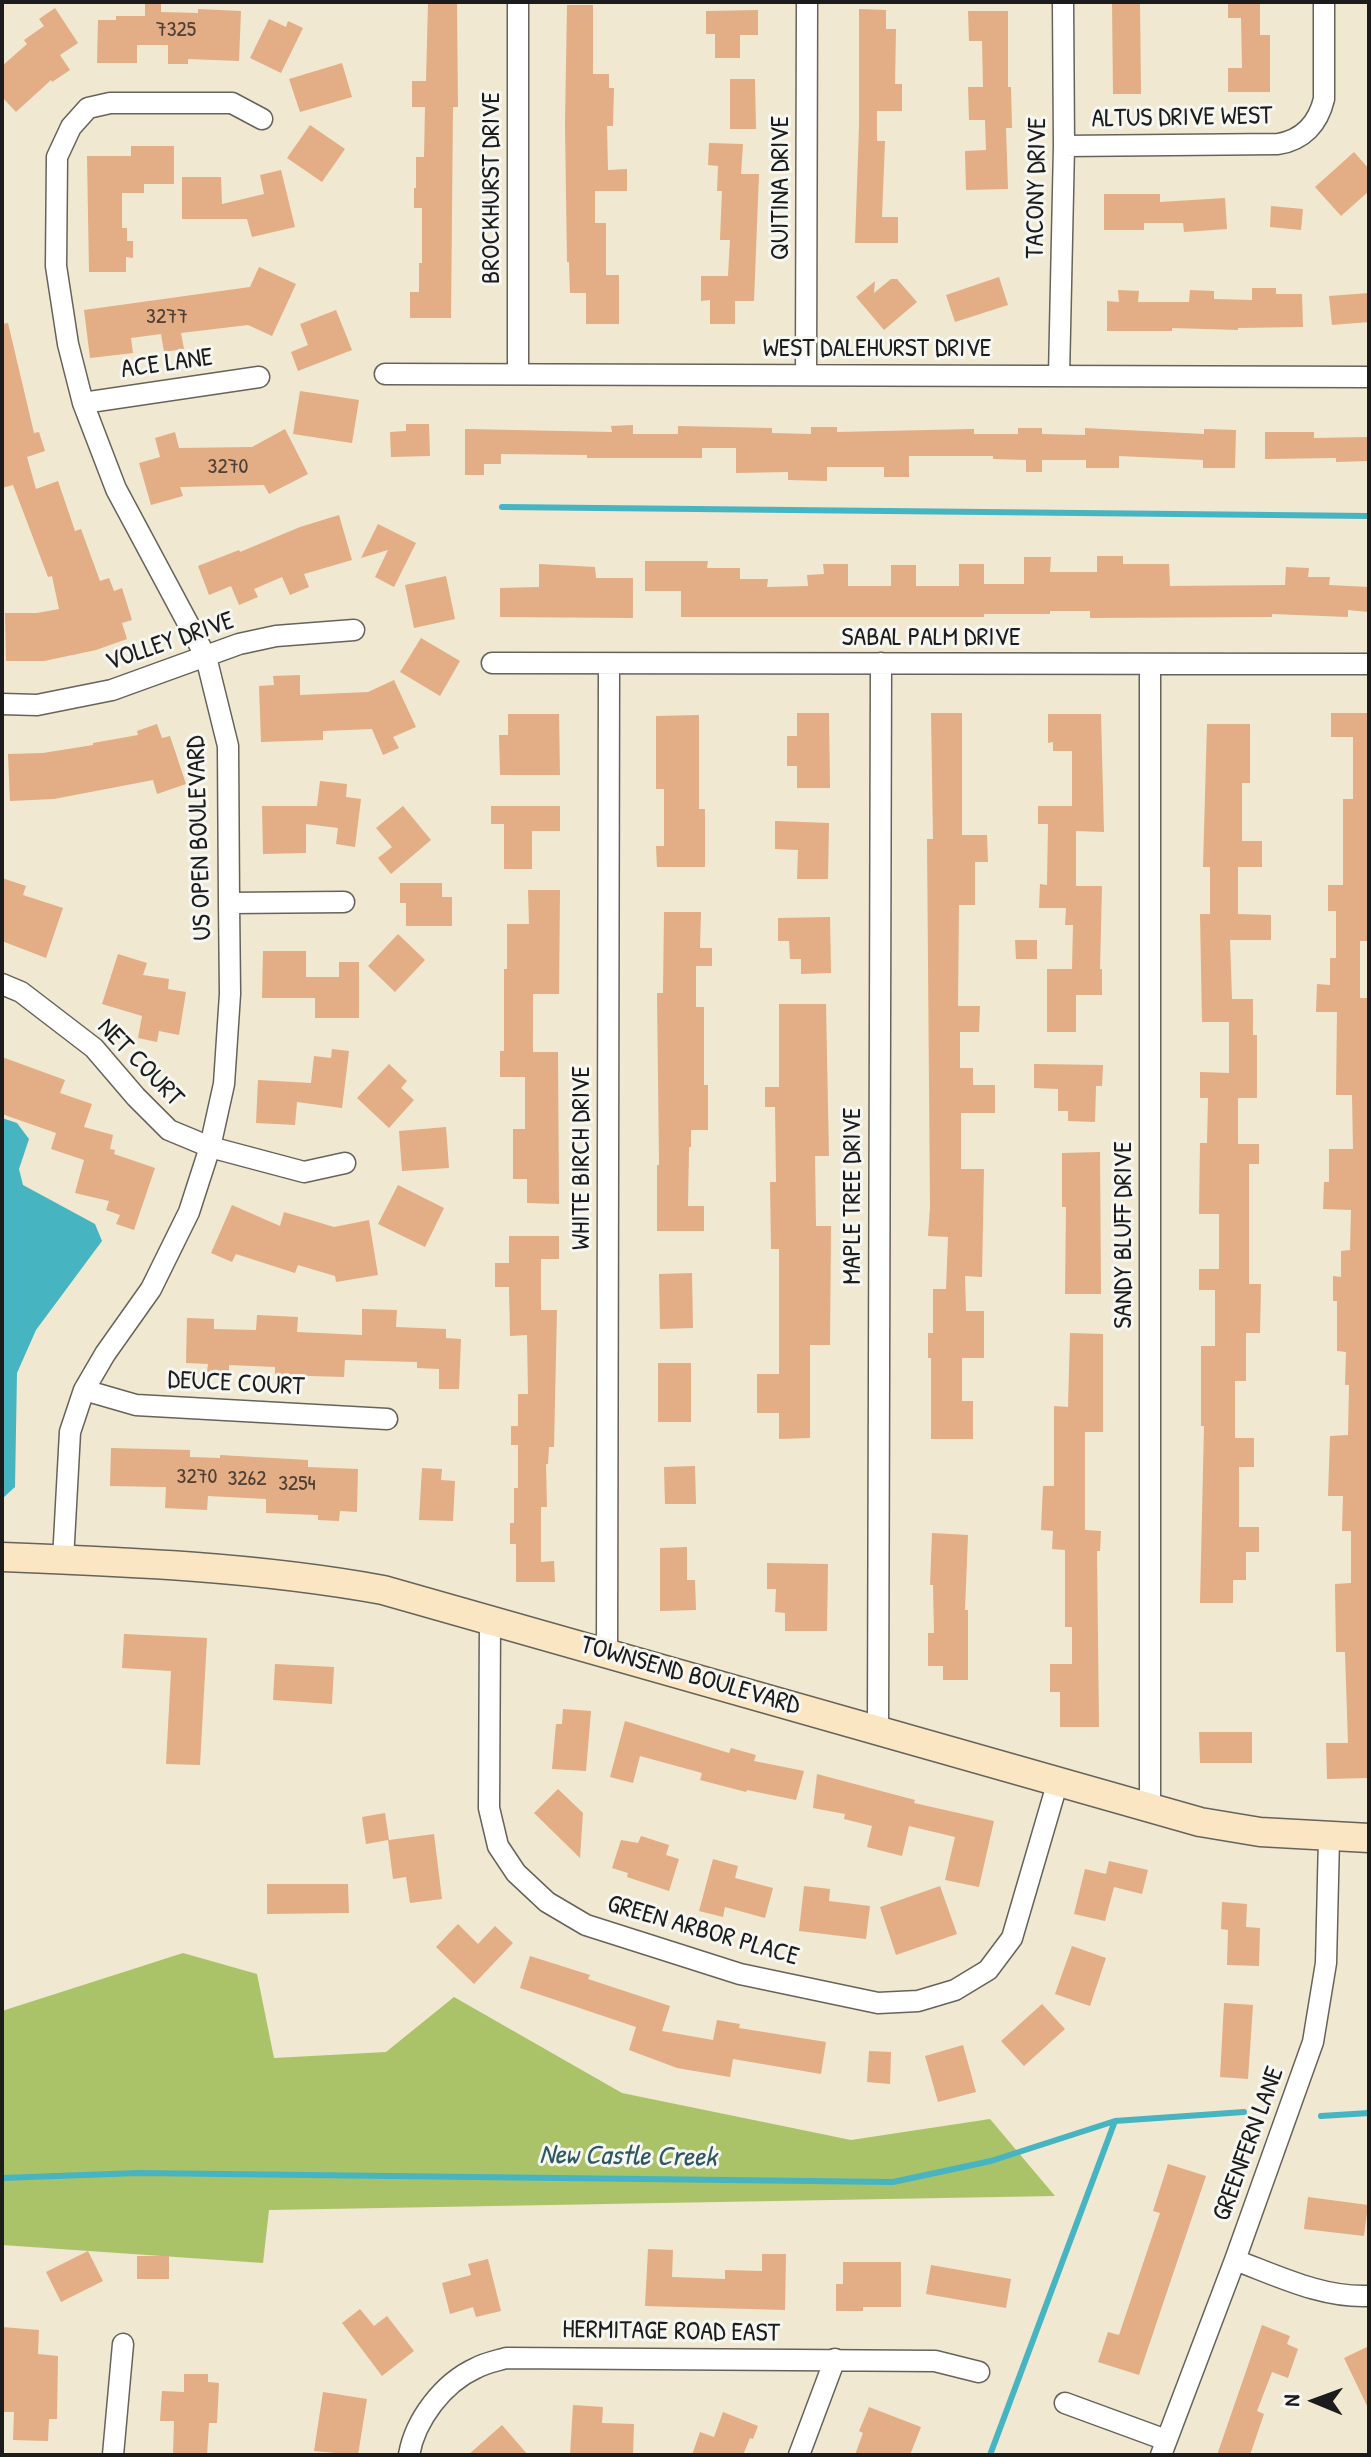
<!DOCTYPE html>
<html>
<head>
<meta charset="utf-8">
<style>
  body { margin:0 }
  #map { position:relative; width:1371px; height:2457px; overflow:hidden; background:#f0e8d1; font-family:"Patrick Hand",sans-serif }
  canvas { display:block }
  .frame { position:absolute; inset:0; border:4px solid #1c1c1c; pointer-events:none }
  .north { position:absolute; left:1275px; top:2361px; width:80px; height:80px; -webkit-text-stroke:6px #f6f6f2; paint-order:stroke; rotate:271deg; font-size:22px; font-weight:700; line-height:32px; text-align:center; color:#1c1c1c }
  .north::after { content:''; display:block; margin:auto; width:28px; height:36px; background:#1c1c1c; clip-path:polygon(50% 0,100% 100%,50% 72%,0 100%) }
</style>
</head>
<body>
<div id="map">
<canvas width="1371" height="2457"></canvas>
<div class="frame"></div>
<div class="north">N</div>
</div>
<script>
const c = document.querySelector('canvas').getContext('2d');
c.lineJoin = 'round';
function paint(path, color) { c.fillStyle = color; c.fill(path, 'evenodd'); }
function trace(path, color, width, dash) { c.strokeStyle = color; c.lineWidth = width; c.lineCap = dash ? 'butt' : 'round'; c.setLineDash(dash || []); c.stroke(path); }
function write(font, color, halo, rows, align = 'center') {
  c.font = font + ' "Patrick Hand",sans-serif'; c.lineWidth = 6; c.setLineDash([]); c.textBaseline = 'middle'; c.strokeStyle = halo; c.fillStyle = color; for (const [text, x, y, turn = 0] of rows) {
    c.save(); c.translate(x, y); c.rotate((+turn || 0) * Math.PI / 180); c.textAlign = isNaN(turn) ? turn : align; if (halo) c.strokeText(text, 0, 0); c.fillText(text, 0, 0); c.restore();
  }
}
const green = new Path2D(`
  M183 1953 257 1974 274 2058 386 2052 454 1997 622 2093 851 2140 990 2119 1055 2196 269 2210 263 2263 2 2245V2011Z`);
const water = new Path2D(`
  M2 1118 17 1123 29 1139 19 1169 23 1185 95 1224 102 1241 36 1330 17 1373 15 1487 4 1497Z`);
const stream = new Path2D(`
  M502 507 1369 516
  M1321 2116 1369 2113
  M2 2178 139 2173 893 2182 991 2161 1115 2121 1244 2112
  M990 2455 1115 2121`);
const building = new Path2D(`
  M428 2H457L458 107H453L451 318H410V292H419V263H422V208H414V188H416V157H424L425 107H412V81H426Z
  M1112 2H1140L1141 94H1113Z
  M1228 2H1260V35H1270V92H1228V68H1242L1241 18H1228Z
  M145 4H161V12L198 13V9L241 11 239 61 188 59V64H168V45H137V63H97L98 20H116V16H145Z
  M567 5H593V74H609V88H614L613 126H607L608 170 627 169V191H595V223H606V275H619V324H586V293H570L569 262H567L565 125Z
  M55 8 78 43 60 55 70 70 52 82 51 80 16 112 2 97V66L27 44 24 40 44 26 39 19Z
  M859 9 886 10V29H896L895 84H902V111H877V141H885L882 217H898V243H855L859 126Z
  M758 10V35H740V58H715V34H706V11Z
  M968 11H1008V87H1011L1012 128H1006L1008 189 966 190 965 151 986 150 985 120H969L968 87H983L982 41H969Z
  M269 19 286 27 288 21 303 28 281 73 250 58Z
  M342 63 352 97 300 112 289 79Z
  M730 79H755L756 129H730Z
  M310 125 345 149 322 182 287 158Z
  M709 143 743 144 741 174H759L754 301H735V324H710V300L701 301V276H728L730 240H720L722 191H717L718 166 708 165Z
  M131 146H174V184H144V193H122V228H127V241H133V258L126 257V272H89L87 156H131Z
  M1354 152 1369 169V191L1341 216 1315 187Z
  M281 170 295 227 252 237 247 219H182V177H221L222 204 264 194 260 175Z
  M1104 194H1160V202L1225 198 1227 229 1184 232 1183 223H1144V230H1104Z
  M1271 206 1303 209 1301 230 1270 227Z
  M259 267 296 284 272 336 248 325 181 333 184 349 164 352 161 334 131 338 133 353 90 358 84 310 250 287Z
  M999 277 1008 305 955 322 946 295Z
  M891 279H897L917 302 884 330 856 297 875 281 874 293Z
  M1252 288H1276V294H1302L1303 327 1238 328V330L1172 328V331H1107V301L1119 302 1118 290 1139 291 1138 302H1189L1190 290 1214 291V299L1252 300Z
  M1369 293V322L1332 325 1329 296Z
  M336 310 352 350 298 371 291 352 308 345 300 324Z
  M8 323 34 433 39 432 45 451 27 457 36 489 58 481 75 531 81 529 100 581 109 578 114 591 122 588 132 620 122 623 127 639 96 650 44 661H6L5 613H37L59 609 52 576 48 577 13 485 2 488V324Z
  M300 391 359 400 352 443 293 434Z
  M406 424H429L430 456 391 457 390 432 406 431Z
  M633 425V434H678V426L772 428V433L811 434V427H837V432L974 429V434H1018V428H1042V434L1085 435V428L1204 434V429L1236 430 1235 468H1203V460L1119 456V468H1086V460H1042V472H1026V460L993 459V456H909V477H884V467H827V481L788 480V472L736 473V448H702V458H587V455L501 454V464H484V475H465V429L612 432 611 426Z
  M285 429 308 474 269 494 264 485 180 487 183 496 151 505 139 463 160 457 155 438 175 432 179 448 252 447Z
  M1265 432H1314V438L1369 437V461L1336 462V458L1265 459Z
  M339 515 352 560 304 574 309 587 290 595 282 577 254 589 258 597 239 605 231 586 209 595 198 566 239 550 240 552 300 527Z
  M378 524 416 543 394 587 375 577 388 550 361 558Z
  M1097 556H1123V564H1169L1170 586 1285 585 1286 567 1309 568 1308 577H1330L1329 585 1369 587V612L1348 610V617L1272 614V617L1090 618V611H1050V614H984V617H681V591H645V561H708L707 568H740V579H768L767 587 808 586 807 575 824 574 823 564H848V586H891V565H916V586H959V564H984V584H1024V557H1051L1050 572H1097Z
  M539 564 595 567 596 578H633V618L500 617V588L539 587Z
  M446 576 455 619 414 628 405 585Z
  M421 638 460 661 440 696 400 672Z
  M300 675V695L368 692 394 680 416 727 393 737 399 748 383 755 372 729 323 731V740L261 742 259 686 274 685 273 676Z
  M797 713H829L830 788H797V766H787V736H797Z
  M931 713H962V835H987L988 862H975V905H959L958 1006H980L979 1032H960V1068H973V1085H995V1113H961V1169H984L982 1277 965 1276 966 1311H984V1358H962V1401H973V1439H931V1358H928V1333H933V1289H946L948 1237 928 1236 930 1207 927 839H933Z
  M1331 713H1369V941H1360V998H1369V1778L1327 1779 1326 1743H1348L1345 1652H1336L1335 1584 1351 1583V1531H1342L1343 1496H1328L1330 1436 1348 1435 1349 1385H1345L1346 1352 1337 1351V1301H1333V1276L1341 1277V1251L1350 1250 1351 1210 1323 1209 1324 1182H1329V1149H1353L1352 1095H1336L1337 1012H1316L1317 984 1330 985V958H1336V911H1328V885H1343V799H1353V737H1331Z
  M508 714H559L560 775H500L499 735H508Z
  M1048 714H1101L1104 832 1076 831V886H1102L1100 969H1102V995H1076V1032H1047V969H1072L1073 925H1065L1066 908H1039L1040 884 1047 885 1048 824H1038V806H1072V751H1053V742L1048 743Z
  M699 715V809H705V867H657L656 846H664V789H656V716Z
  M157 724 162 738 170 736 186 784 157 794 153 780 54 799 10 801 8 754 43 753 93 745V743L138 735 137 731Z
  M1207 724H1250V783H1242V841H1262V867H1238V914L1271 915V940H1230L1232 999H1253V1035H1257V1098H1238V1144H1259V1164H1249V1284H1261L1260 1333H1246V1381H1235V1438H1254V1467H1239V1527H1259V1552H1246V1580H1233V1603H1200L1204 1426H1201V1346H1215V1290H1199V1269H1219V1214H1199L1200 1143H1207L1208 1098H1200V1072L1229 1073V1022H1202L1200 914H1210V867H1203Z
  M320 781 347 784 346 797 361 799 355 847 336 844 338 828 306 824V853L263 854 262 806H317Z
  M403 806 431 840 391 874 378 858 392 847 376 828Z
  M491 806H560V831H532V869H504V824H491Z
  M775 821 829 823 828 879H797L798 850 775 849Z
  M2 878 26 886 23 895 63 908 46 958 2 941Z
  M400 883H442V897H452V926H406V903H400Z
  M528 890H560L559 994H533V1052H558L559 1204 527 1203V1179H513V1129H525V1077H500V1051H504V969H507V924H529Z
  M664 912H701L700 948H712V966H696V1007H704V1085H708V1130H691V1147H689L688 1206H704V1231H657V1165H659L657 993H663Z
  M830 917 831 973 801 974V959H790L789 941H778V918Z
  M398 934 425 960 395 992 368 966Z
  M1015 940H1037V959H1016Z
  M263 951H306V977H339V962H359V1018H315V998H262Z
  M118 954 147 963 143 975 169 979 168 989 186 992 179 1035 159 1031 157 1042 138 1038 142 1016 102 1004Z
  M779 1004H826L829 1156H815L816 1226H831L830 1345H810V1438L779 1439V1413H757V1374H779V1249H771L770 1182H776L775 1107H765V1087H779Z
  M332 1049 349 1051 342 1108 297 1102 295 1125 256 1123 258 1080 311 1083 314 1056 331 1058Z
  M2 1057 65 1080 60 1093 92 1104 84 1127 113 1135 110 1149 115 1150 114 1154 155 1168 134 1230 116 1224 120 1215 106 1210 109 1201 75 1193 84 1160 51 1149 56 1133 2 1114Z
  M389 1064 407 1081 401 1088 414 1100 389 1128 357 1098Z
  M1034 1064 1103 1065 1102 1086H1096L1095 1122 1068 1121V1111H1058V1089L1034 1088Z
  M446 1127 449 1168 402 1171 399 1131Z
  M1100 1152 1101 1294H1065L1066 1207H1062V1153Z
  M398 1185 444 1208 425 1247 378 1224Z
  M232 1205 280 1226 284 1212 334 1227 369 1220 378 1275 336 1282 335 1276 298 1265 295 1273 236 1254 232 1262 211 1253Z
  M509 1236H559V1259H541V1310H557L554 1447H549L548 1464H546L547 1507H541V1562L554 1561 555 1582H516V1544H510V1523H514V1488H518V1445H511V1426H518V1394H528L527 1335 510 1336 509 1287H495V1263H509Z
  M692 1273 693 1328 660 1329 659 1274Z
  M362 1309 397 1310 396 1327 446 1329V1338L461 1339 459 1389H439V1369L417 1368V1362L345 1360 344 1377 275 1375V1367L229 1365V1372H207L208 1364 186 1363 187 1318 214 1319V1329L256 1330 257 1315 298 1317 297 1332 362 1335Z
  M1070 1333 1103 1334V1432H1085V1530L1101 1531 1100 1551H1097L1099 1727H1060V1692H1050V1664H1072V1627H1065V1550L1052 1549 1053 1531 1041 1530 1043 1486H1054V1406L1068 1407Z
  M658 1363H691V1422H658Z
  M111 1448 190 1450V1457L220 1458V1455L308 1460V1467L358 1469 357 1512 340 1511 339 1521 318 1520V1515L266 1513V1499L208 1496 207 1510 165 1508 166 1487 110 1486Z
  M695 1466 696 1504H665L664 1467Z
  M422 1468 442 1469 441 1480 455 1481 453 1521 419 1520Z
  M932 1533 968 1535 965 1610H968V1680H943V1666H928V1633H934L933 1585H930Z
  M687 1547V1580H695L696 1610 660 1611V1548Z
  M767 1563 828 1564 827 1631H785V1613L775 1612 776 1589H767Z
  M124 1634 207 1638 200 1765 166 1764 171 1671 122 1668Z
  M275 1664 334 1667 332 1704 273 1700Z
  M563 1709 591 1711 586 1771 552 1769 556 1724H562Z
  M625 1721 729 1753 731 1748 756 1755 754 1761 804 1771 796 1800 747 1790 746 1792 700 1780 702 1773 640 1756 633 1783 610 1777Z
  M1199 1732H1252V1763H1200Z
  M817 1774 915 1800 914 1803 994 1821 979 1887 945 1880 955 1837 909 1826 902 1856 867 1847 872 1826 844 1819 845 1814 813 1808Z
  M558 1789 583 1813 580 1858 534 1813Z
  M385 1813 389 1840 434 1834 442 1899 410 1903 406 1877 393 1879 388 1840 366 1844 362 1817Z
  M641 1836 669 1845 666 1855 679 1859 669 1891 627 1877 628 1873 612 1868 621 1840 638 1843Z
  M713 1859 738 1866 735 1878 773 1888 765 1918 725 1907 723 1917 699 1911Z
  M1109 1861 1148 1870 1142 1894 1114 1887 1105 1921 1074 1914 1085 1869 1106 1874Z
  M267 1884H348L349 1913 267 1914Z
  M804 1886 830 1889 829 1901 870 1906 866 1939 799 1931Z
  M940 1886 957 1934 896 1955 880 1907Z
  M1222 1902 1247 1904 1246 1927 1260 1928 1259 1966 1227 1965 1228 1930 1221 1929Z
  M458 1924 478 1944 495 1926 513 1943 474 1984 436 1947Z
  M1072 1946 1106 1958 1090 2006 1055 1994Z
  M530 1956 590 1975 588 1979 670 2006 662 2031 713 2040 717 2020 740 2024 739 2028 826 2042 821 2074 733 2059 730 2077 677 2068 629 2050 636 2027 520 1988Z
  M1224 2003 1253 2005 1248 2079 1220 2077Z
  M1042 2004 1065 2029 1024 2066 1001 2041Z
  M963 2045 976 2092 938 2102 925 2056Z
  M869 2051 891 2052 890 2084 867 2082Z
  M1168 2164 1206 2176 1139 2375 1098 2362 1108 2332 1119 2335 1160 2213 1153 2211Z
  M1308 2197 1368 2205 1364 2236 1304 2229Z
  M648 2249 673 2250 672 2277 725 2279V2270L762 2271V2254H786L785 2310 645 2306Z
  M88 2251 103 2281 61 2302 46 2272Z
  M137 2256H169V2279H137Z
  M488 2259 501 2311 476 2317 473 2307 450 2314 442 2283 471 2275 468 2264Z
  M843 2262H901V2307H863V2311H836V2284H843Z
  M931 2265 1011 2279 1006 2308 926 2294Z
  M360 2309 374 2326 387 2316 414 2351 382 2376 342 2323Z
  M1262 2325 1290 2336 1287 2344 1298 2349 1288 2378 1272 2372 1257 2411 1264 2414 1250 2455H1217Z
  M2 2327 39 2330 38 2354 58 2356 57 2419H49L48 2441 13 2440 14 2412H2Z
  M1369 2346V2410L1344 2358Z
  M184 2374H208V2382L219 2383 217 2423H209L207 2455H173L174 2421H160L162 2391 184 2392Z
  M323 2392 367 2399 358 2455 314 2451Z
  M573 2405 603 2407 602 2423 634 2424 633 2455H570Z
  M869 2407 921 2427 910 2455H855L863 2433 859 2431Z
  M723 2412 758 2426 753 2439 750 2438 743 2455H692L700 2432 714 2437Z
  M502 2425 528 2455H468Z`);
const street = new Path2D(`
  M518 2V374
  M1064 146 1278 144C1303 140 1318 124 1324 99V2
  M385 374 1369 377
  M806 375 807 2
  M1059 376 1064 146 1063 2
  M83 403 259 377
  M492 663 1369 664
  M2 704 37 705 112 690 239 644 276 636 354 630
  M229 903 344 902
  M2 984 21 992 94 1048 136 1097 169 1130 210 1147 304 1172 345 1163
  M84 1390 136 1405 387 1419
  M63 1560 70 1432 84 1390 105 1354 151 1289 189 1212 210 1147 224 1084 230 994 229 903 228 746 206 657 116 489 83 403 68 344 56 266 57 157 71 127 88 108 110 103H232L262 119
  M490 1621 489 1808 498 1846 516 1873 547 1902 586 1925 740 1974 878 2003 918 2001 955 1990 988 1970 1012 1938 1058 1781
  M607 1652 609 665
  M878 1729 881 663
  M1150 1806V665
  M1235 2260C1278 2276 1322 2298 1369 2296
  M1065 2403 1166 2440
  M113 2455 123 2344
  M409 2455C415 2420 443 2383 476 2368 485 2363 496 2361 506 2358L935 2361 979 2372
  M799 2455 835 2359
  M1161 2455 1235 2260 1313 2042 1326 1963 1329 1838`);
const secondary = new Path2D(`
  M2 1557C129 1562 257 1567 383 1590L1200 1822 1260 1832 1369 1838`);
const numberNames = [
  ["7325",176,30],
  ["3277",167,317],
  ["3270",228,467],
  ["3270",197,1477],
  ["3262",247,1479],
  ["3254",297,1484]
];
const streetNames = [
  ["ALTUS DRIVE WEST",1182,118,-1],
  ["BROCKHURST DRIVE",492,188,-90],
  ["QUITINA DRIVE",781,188,-90],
  ["TACONY DRIVE",1037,188,-89],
  ["WEST DALEHURST DRIVE",877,349],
  ["ACE LANE",167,364,-8],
  ["SABAL PALM DRIVE",931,638],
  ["VOLLEY DRIVE",170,642,-19],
  ["US OPEN BOULEVARD",200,838,-92],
  ["NET COURT",140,1063,46],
  ["WHITE BIRCH DRIVE",582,1158,-90],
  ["MAPLE TREE DRIVE",853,1196,-90],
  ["SANDY BLUFF DRIVE",1124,1235,-90],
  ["DEUCE COURT",236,1384,3],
  ["TOWNSEND BOULEVARD",690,1676,16],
  ["GREEN ARBOR PLACE",703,1931,16],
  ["GREENFERN LANE",1249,2144,-70],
  ["HERMITAGE ROAD EAST",671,2332,1]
];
const waterNames = [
  ["New Castle Creek",628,2157,1]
];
paint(green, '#aac368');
paint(water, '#47b4c2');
trace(stream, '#47b4c2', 6);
paint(building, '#e3ad85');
trace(street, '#66635b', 23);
trace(secondary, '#66635b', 31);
trace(street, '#fff', 20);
trace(secondary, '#fbe6c4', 28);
write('22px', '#4e4036', null, numberNames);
write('26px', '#1c1c1c', '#f6f6f2', streetNames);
write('italic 28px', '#2d595e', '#f6f6f2', waterNames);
</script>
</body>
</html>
